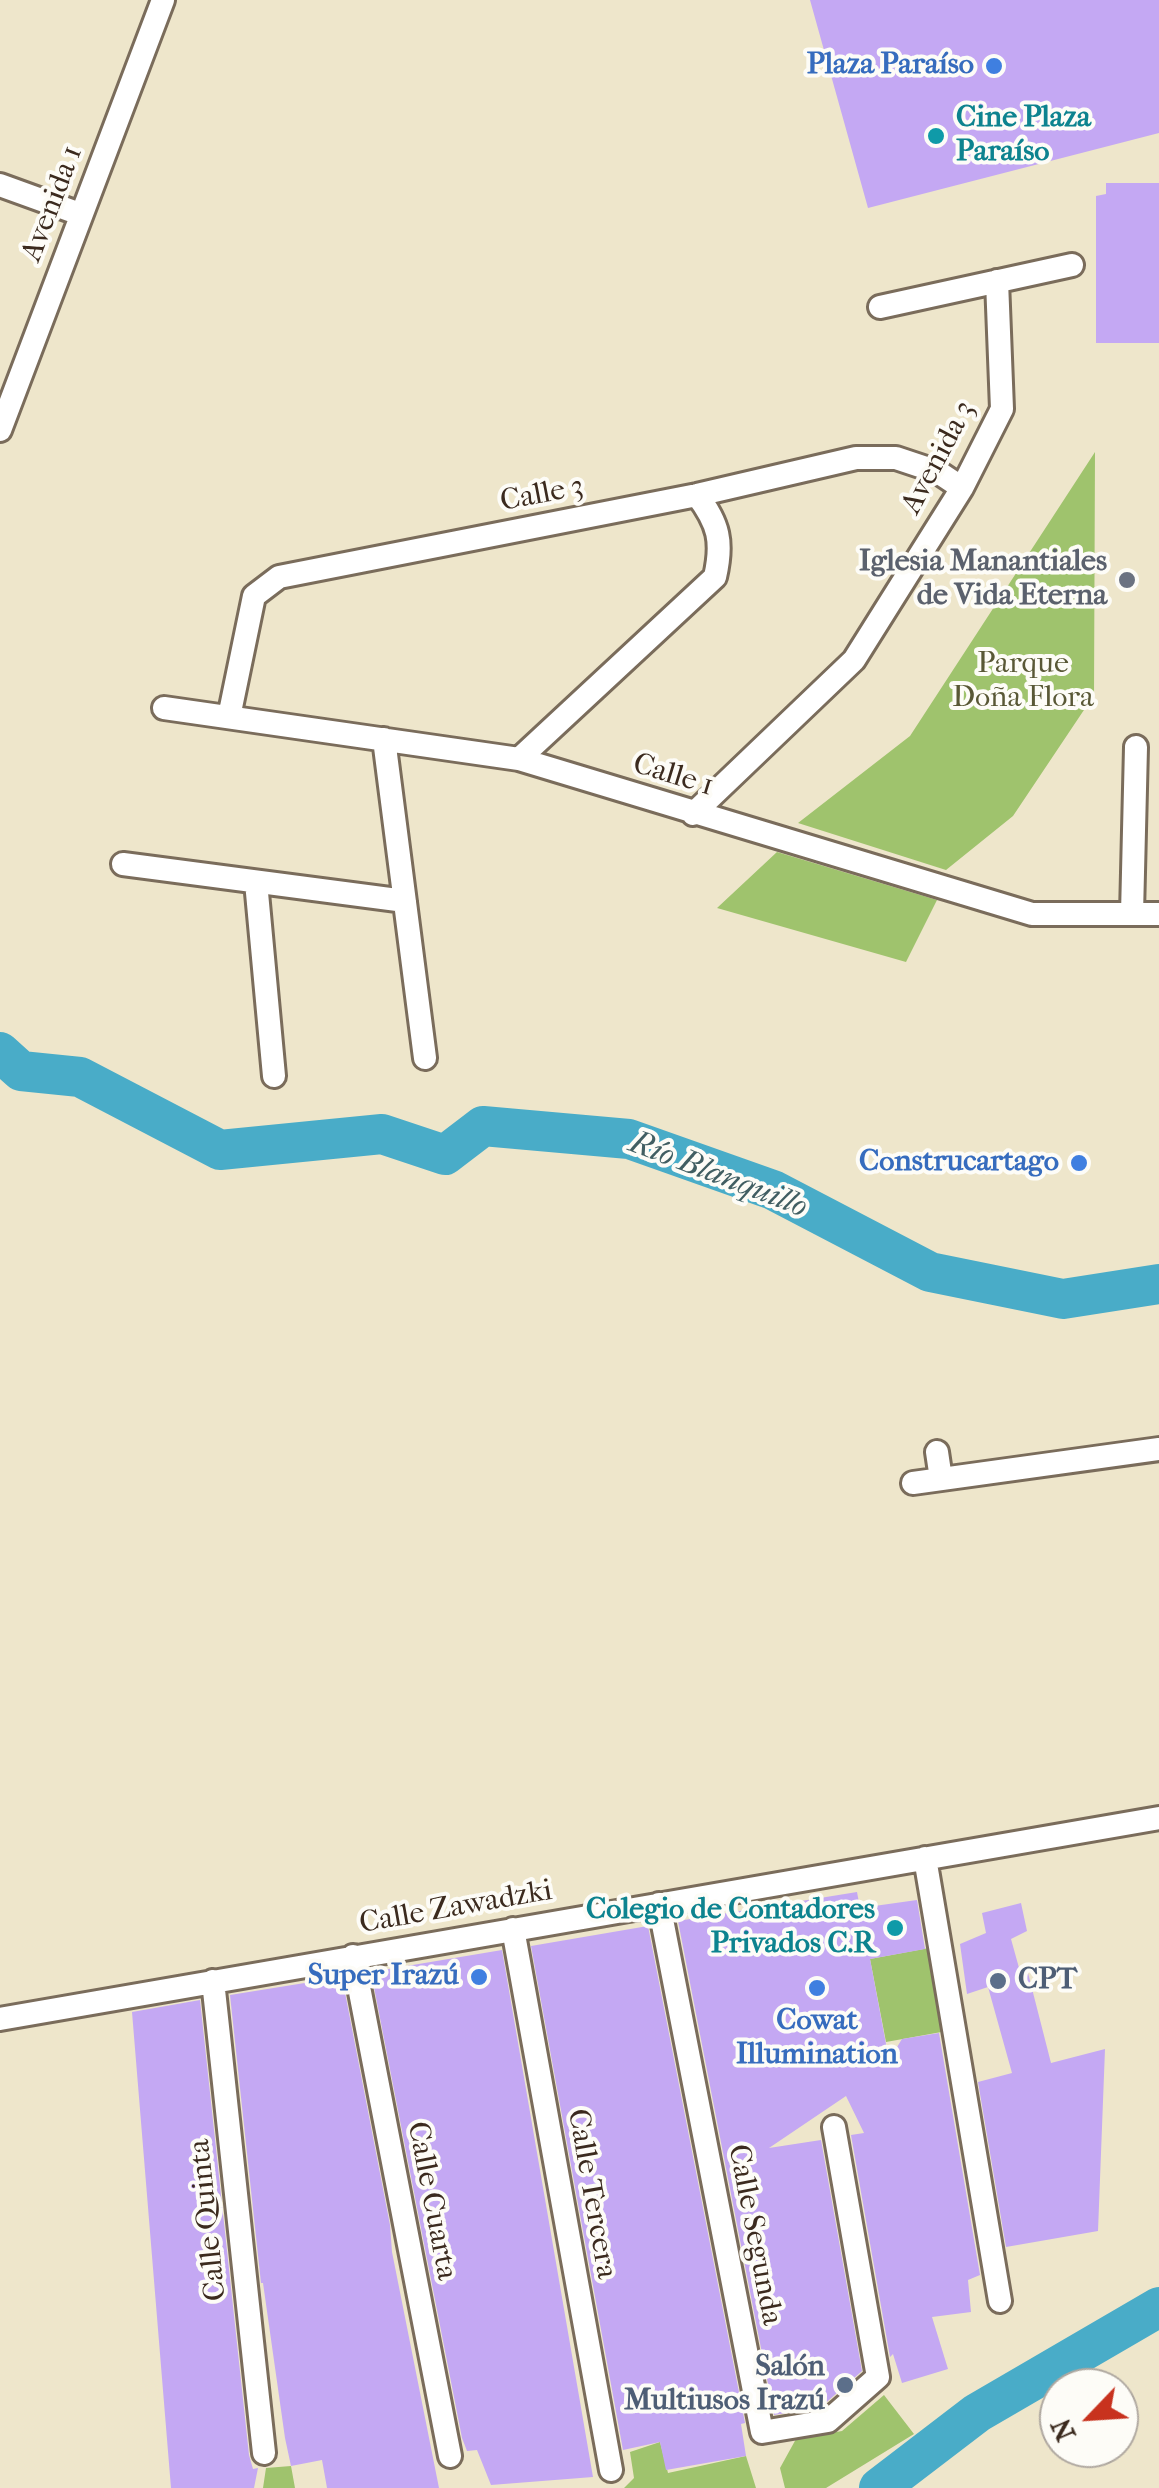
<!DOCTYPE html>
<html>
<head>
<meta charset="utf-8">
<style>
  body { margin:0 }
  #map { position:relative; width:1159px; height:2488px; overflow:hidden; background:#eee6cb; font-family:"IM FELL French Canon",serif }
  canvas { display:block }
  .north { position:absolute; left:1039px; top:2368px; width:100px; height:100px; box-sizing:border-box; background:#fdfcf7; border:2px solid #afa8a0; border-radius:50%; rotate:245deg; font-size:28px; font-weight:700; line-height:40px; text-align:center; color:#3b2a1e }
  .north::after { content:''; display:block; margin:auto; width:35px; height:45px; background:#c8321e; clip-path:polygon(50% 0,100% 100%,50% 72%,0 100%) }
</style>
</head>
<body>
<div id="map">
<canvas width="1159" height="2488"></canvas>
<div class="north">N</div>
</div>
<script>
const c = document.querySelector('canvas').getContext('2d');
c.lineJoin = 'round';
function paint(path, color) { c.fillStyle = color; c.fill(path, 'evenodd'); }
function trace(path, color, width, dash) { c.strokeStyle = color; c.lineWidth = width; c.lineCap = dash ? 'butt' : 'round'; c.setLineDash(dash || []); c.stroke(path); }
function write(font, color, halo, rows, align = 'center') {
  c.font = font + ' "IM FELL French Canon",serif'; c.lineWidth = 8; c.setLineDash([]); c.textBaseline = 'middle'; c.strokeStyle = halo; c.fillStyle = color; for (const [text, x, y, turn = 0] of rows) {
    c.save(); c.translate(x, y); c.rotate((+turn || 0) * Math.PI / 180); c.textAlign = isNaN(turn) ? turn : align; if (halo) c.strokeText(text, 0, 0); c.fillText(text, 0, 0); c.restore();
  }
}
const green = new Path2D(`
  M1095 452 1094 695 1013 816 946 870 798 823 910 736Z
  M777 852 937 900 906 962 717 908Z
  M929 1948 947 2031 886 2042 870 1959Z
  M884 2395 914 2434 826 2488H785L780 2468 796 2439 842 2431Z
  M660 2442 668 2473 746 2456 756 2488H624L634 2478 630 2452Z
  M291 2466 295 2488H263L266 2468Z`);
const river = new Path2D(`
  M0 1052 21 1071 80 1077 220 1150 382 1134 445 1155 483 1126 629 1139 773 1190 930 1272 1063 1299 1159 1284
  M879 2488 977 2413 1159 2307`);
const building = new Path2D(`
  M810 0H1159V133L868 208Z
  M1106 183H1159V343H1096V196L1106 194Z
  M857 1892 860 1908 917 1900 925 1949 870 1959 889 2060 902 2039 939 2033 980 2275 968 2280 971 2312 932 2317 948 2369 902 2383 893 2354 890 2357 851 2135 864 2133 846 2096 769 2148 821 2140 862 2371 821 2407 774 2415 678 1921Z
  M1021 1903 1027 1931 1011 1939 1021 1975 1028 1973 1051 2063 1105 2049 1098 2231 1006 2247 978 2082 1012 2073 988 1987 967 1994 960 1944 986 1933 982 1913Z
  M648 1926 745 2423 741 2424 746 2456 666 2470 660 2442 623 2450 531 1946Z
  M502 1950 593 2477 491 2485 477 2450 467 2451 462 2438 371 1972Z
  M342 1977 390 2225 392 2252 439 2488H327L322 2460 291 2466 285 2438 263 2283H261L230 1995Z
  M200 2000 249 2455 253 2469 258 2468 254 2488H171L132 2012Z`);
const minor = new Path2D(`
  M0 185 80 214
  M880 307 1072 265
  M0 430 163 0
  M164 708 519 759 1032 914H1159
  M229 717 254 596 279 577 697 495 856 458H896L938 472 962 488
  M384 739 425 1058
  M519 759 715 577C723 542 719 524 697 495
  M693 814 854 660 962 488 1002 409 997 281
  M123 864 405 901
  M256 882 274 1076
  M1132 914 1136 747
  M937 1452 941 1479
  M913 1483 1159 1449
  M925 1858 1000 2301
  M659 1904 762 2432 828 2421 878 2377 834 2127
  M513 1929 611 2470
  M353 1956 450 2456
  M213 1981 264 2453
  M0 2019 1159 1818`);
const markers = [
  [994,66,10,"#3f7fe0"],
  [936,136,10,"#0f9aa8"],
  [1127,580,10,"#6b7280"],
  [1079,1163,10,"#3f7fe0"],
  [895,1928,10,"#0f9aa8"],
  [479,1977,10,"#3f7fe0"],
  [998,1981,10,"#5c6f8a"],
  [817,1988,10,"#3f7fe0"],
  [845,2385,10,"#5c6f8a"]
];
const shopNames = [
  ["Plaza Paraíso",974,66],
  ["Construcartago",1059,1163],
  ["Super Irazú",459,1977],
  ["Cowat",817,2022,"center"],
  ["Illumination",817,2056,"center"]
];
const cultureNames = [
  ["Cine Plaza",956,119],
  ["Paraíso",956,153],
  ["Colegio de Contadores",875,1911,"right"],
  ["Privados C.R",875,1945,"right"]
];
const streetNames = [
  ["Avenida 1",53,204,-69],
  ["Avenida 3",939,458,-62],
  ["Calle 3",542,495,-11],
  ["Calle 1",673,776,17],
  ["Calle Zawadzki",456,1908,-10],
  ["Calle Tercera",591,2194,80],
  ["Calle Cuarta",431,2201,79],
  ["Calle Quinta",209,2220,-96],
  ["Calle Segunda",754,2235,79]
];
const worshipNames = [
  ["Iglesia Manantiales",1107,563],
  ["de Vida Eterna",1107,597]
];
const parkNames = [
  ["Parque",1023,665],
  ["Doña Flora",1023,699]
];
const serviceNames = [
  ["CPT",1018,1981],
  ["Salón",825,2368,"right"],
  ["Multiusos Irazú",825,2402,"right"]
];
const waterNames = [
  ["Río Blanquillo",718,1176,21]
];
paint(green, '#9fc36d');
trace(river, '#49acc8', 40);
paint(building, '#c4a8f3');
trace(minor, '#7a6c5b', 28);
trace(minor, '#fff', 22);
for (const [x, y, r, color] of markers) { const dot = new Path2D(); dot.arc(x, y, r, 0, 2 * Math.PI); c.fillStyle = color; c.fill(dot); trace(dot, '#fdfcf7', 4); }
write('bold 30px', '#366cbe', '#fdfcf7', shopNames, 'right');
write('bold 30px', '#0d838f', '#fdfcf7', cultureNames, 'left');
write('30px', '#3b2a1e', '#fdfcf7', streetNames);
write('bold 30px', '#5b616d', '#fdfcf7', worshipNames, 'right');
write('30px', '#595836', '#fdfcf7', parkNames);
write('bold 30px', '#4e5e75', '#fdfcf7', serviceNames, 'left');
write('italic 32px', '#415e62', '#fdfcf7', waterNames);
</script>
</body>
</html>
